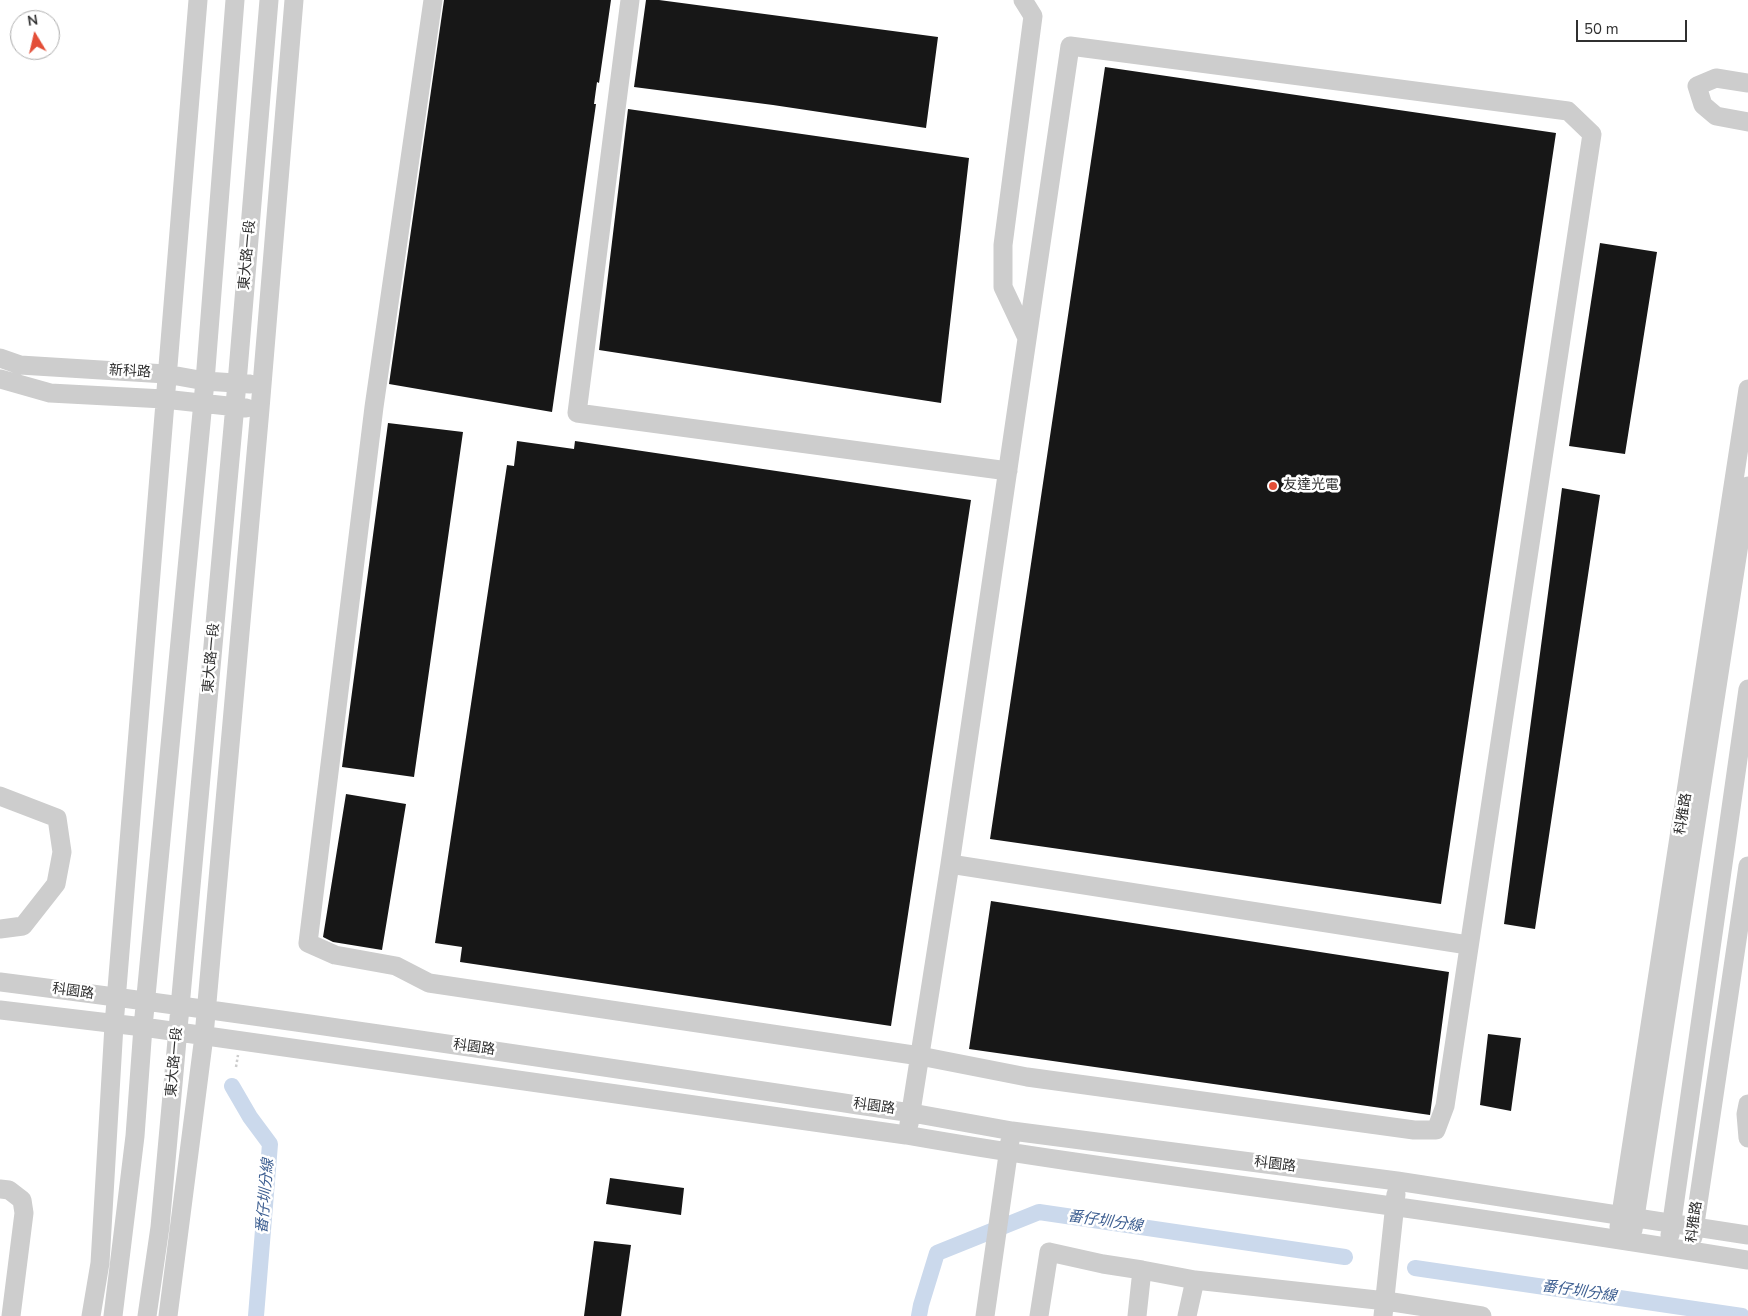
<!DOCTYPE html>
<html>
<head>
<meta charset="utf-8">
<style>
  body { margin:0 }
  #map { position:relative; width:1748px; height:1316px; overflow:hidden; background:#fff; font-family:"Nunito Sans",sans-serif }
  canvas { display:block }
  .north { position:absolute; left:10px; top:10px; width:50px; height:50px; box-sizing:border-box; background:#fff; border:1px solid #acacac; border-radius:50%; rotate:351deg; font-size:14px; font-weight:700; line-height:20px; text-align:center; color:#303030 }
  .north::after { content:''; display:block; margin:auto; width:18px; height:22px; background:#e34e37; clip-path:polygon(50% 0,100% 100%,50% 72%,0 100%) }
  .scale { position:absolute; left:1576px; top:20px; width:111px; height:22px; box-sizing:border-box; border:2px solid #303030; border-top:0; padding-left:6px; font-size:15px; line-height:18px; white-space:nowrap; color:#303030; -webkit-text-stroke:4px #fff; paint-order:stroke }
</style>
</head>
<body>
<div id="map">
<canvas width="1748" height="1316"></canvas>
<div class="north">N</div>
<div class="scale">50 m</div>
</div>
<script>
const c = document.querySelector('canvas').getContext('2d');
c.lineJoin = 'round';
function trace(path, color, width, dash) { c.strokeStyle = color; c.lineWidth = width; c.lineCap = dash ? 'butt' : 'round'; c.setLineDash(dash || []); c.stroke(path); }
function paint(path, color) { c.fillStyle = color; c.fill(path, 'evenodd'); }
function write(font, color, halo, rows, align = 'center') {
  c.font = font + ' "Nunito Sans","Noto Sans TC",sans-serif'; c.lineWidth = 5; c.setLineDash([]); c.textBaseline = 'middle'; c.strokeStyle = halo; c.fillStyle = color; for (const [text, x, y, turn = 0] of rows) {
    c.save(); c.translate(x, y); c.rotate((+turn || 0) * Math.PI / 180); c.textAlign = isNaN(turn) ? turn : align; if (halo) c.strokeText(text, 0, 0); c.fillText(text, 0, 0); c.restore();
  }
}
const canal = new Path2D(`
  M232 1086 250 1117 270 1144 256 1316
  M1415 1268 1742 1316
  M919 1316 921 1305 937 1253 1039 1212 1345 1257`);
const building = new Path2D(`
  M444 0H611L599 83 597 82 594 104H596L552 412 389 384Z
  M646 0H659L938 37 926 128 773 105 634 87Z
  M1105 67 1556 133 1441 904 990 839Z
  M628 109 969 158 941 403 599 350Z
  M1600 243 1657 252 1625 454 1569 446Z
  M388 423 463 432 414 777 342 767Z
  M517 441 574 449 575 441 971 500 891 1026 460 962 462 947 435 943 507 465 514 466Z
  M1562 488 1600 495 1535 929 1504 924Z
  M346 794 406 804 382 950 333 942 323 937Z
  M991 901 1449 972 1430 1115 969 1049Z
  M1488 1034 1521 1038 1511 1111 1480 1105Z
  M610 1178 684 1188 681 1215 606 1204Z
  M594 1241 631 1245 621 1316H584Z`);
const path = new Path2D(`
  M236 1067 238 1055`);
const minor = new Path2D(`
  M433 0 374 407 308 943 335 955 396 966 429 983 920 1056 1027 1077 1414 1130H1436L1445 1106 1592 134 1568 111 1070 46 950 864
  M630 0 577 413 1008 471
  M1023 0 1033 16 1003 245V287L1027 338
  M1748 83 1716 78 1697 86 1703 105 1716 116 1748 122
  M0 358 20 365 166 374 205 381 250 384
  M0 379 50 393 164 399 246 408
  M0 796 57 818 62 852 56 884 23 926 0 929
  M0 982C305 1021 608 1068 912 1113L1012 1131 1397 1181 1748 1235
  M0 1010 143 1027 906 1135C1048 1160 1191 1178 1334 1198 1472 1217 1610 1238 1748 1260
  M1748 1104 1746 1114 1748 1138
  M909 1124 950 864 1468 945
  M0 1189 9 1190 22 1200 24 1213 11 1316
  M1619 1227 1748 389
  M1633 1230 1748 486
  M1670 1235 1748 689
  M1693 1237 1748 866
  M1142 1270 1195 1280 1187 1316
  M1195 1280 1386 1301 1482 1316
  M91 1316 100 1263 114 1025 198 0
  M113 1316 135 1136 143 1027 205 381 235 0
  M147 1316 160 1227 186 941 237 383 269 0
  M168 1316 204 1036 260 409 294 0
  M985 1316 1010 1141
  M1039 1316 1049 1252 1103 1264 1142 1270 1137 1316
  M1383 1316 1396 1194`);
const markers = [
  [1273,486,5,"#e34e37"]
];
const streetNames = [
  ["東大路一段",248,255,-85],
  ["新科路",130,372,3],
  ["東大路一段",212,658,-85],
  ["科雅路",1684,814,-81],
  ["科園路",73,992,8],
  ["科園路",474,1048,8],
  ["東大路一段",175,1062,-85],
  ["科園路",874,1107,8],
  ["科園路",1275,1165,7],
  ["科雅路",1695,1222,-82]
];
const poiNames = [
  ["友達光電",1283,486]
];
const waterNames = [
  ["番仔圳分線",266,1196,-85],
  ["番仔圳分線",1105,1222,8],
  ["番仔圳分線",1579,1292,8]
];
trace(canal, '#cbd9ec', 16);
paint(building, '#171717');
trace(path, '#cdcdcd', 2.5, [2.5, 2.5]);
trace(minor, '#cdcdcd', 19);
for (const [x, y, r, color] of markers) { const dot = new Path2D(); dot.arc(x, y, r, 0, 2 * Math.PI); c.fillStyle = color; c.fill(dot); trace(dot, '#fff', 2); }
write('14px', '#303030', '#fff', streetNames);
write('14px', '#303030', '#fff', poiNames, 'left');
write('italic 15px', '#3f6092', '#fff', waterNames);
</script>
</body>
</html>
